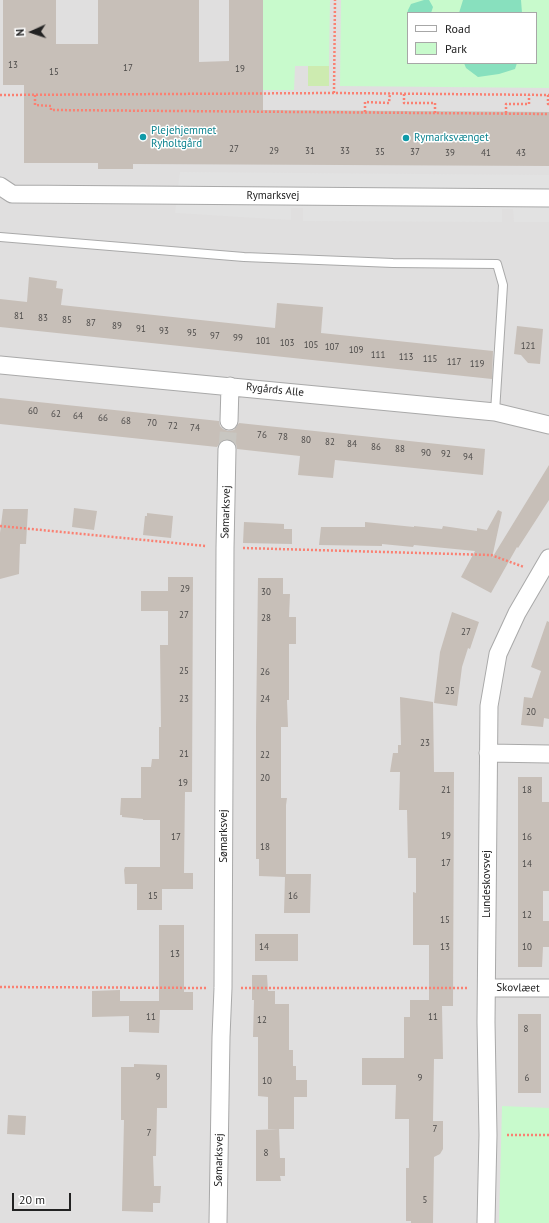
<!DOCTYPE html>
<html>
<head>
<meta charset="utf-8">
<style>
  body { margin:0 }
  #map { position:relative; width:549px; height:1223px; overflow:hidden; background:#f2efe9; font-family:"PT Sans",sans-serif }
  canvas { display:block }
  .legend { position:absolute; left:407px; top:12px; width:130px; height:52px; box-sizing:border-box; background:#fff; border:1px solid #a7a7a7; margin:0; padding:5px 7px; list-style:none; font-size:12px; color:#222 }
  .legend li { display:flex; align-items:center; gap:8px; height:20px }
  .legend b { width:20px; border:1px solid #a7a7a7 }
  .north { position:absolute; left:12px; top:12px; width:40px; height:40px; -webkit-text-stroke:3px #fff; paint-order:stroke; rotate:267deg; font-size:11px; font-weight:700; line-height:16px; text-align:center; color:#222 }
  .north::after { content:''; display:block; margin:auto; width:14px; height:18px; background:#222; clip-path:polygon(50% 0,100% 100%,50% 72%,0 100%) }
  .scale { position:absolute; left:12px; top:1193px; width:59px; height:18px; box-sizing:border-box; border:2px solid #222; border-top:0; padding-left:5px; font-size:12px; line-height:14px; white-space:nowrap; color:#222; -webkit-text-stroke:3px #fff; paint-order:stroke }
</style>
</head>
<body>
<div id="map">
<canvas width="549" height="1223"></canvas>
<ul class="legend">
<li><b style="height:5px;background:#fff"></b>Road</li>
<li><b style="height:11px;background:#c8facc"></b>Park</li>
</ul>
<div class="north">N</div>
<div class="scale">20 m</div>
</div>
<script>
const c = document.querySelector('canvas').getContext('2d');
c.lineJoin = 'round';
function paint(path, color) { c.fillStyle = color; c.fill(path, 'evenodd'); }
function trace(path, color, width, dash) { c.strokeStyle = color; c.lineWidth = width; c.lineCap = dash ? 'butt' : 'round'; c.setLineDash(dash || []); c.stroke(path); }
function write(font, color, halo, rows, align = 'center') {
  c.font = font + ' "PT Sans",sans-serif'; c.lineWidth = 3; c.setLineDash([]); c.textBaseline = 'middle'; c.strokeStyle = halo; c.fillStyle = color; for (const [text, x, y, turn = 0] of rows) {
    c.save(); c.translate(x, y); c.rotate((+turn || 0) * Math.PI / 180); c.textAlign = isNaN(turn) ? turn : align; if (halo) c.strokeText(text, 0, 0); c.fillText(text, 0, 0); c.restore();
  }
}
const residential = new Path2D(`
  M0 0H549V1223H0ZM408 13H536V63H408Z`);
const grass = new Path2D(`
  M308 66H329V86H308Z`);
const park = new Path2D(`
  M263 0H330L329 66H295L294 90H263Z
  M341 0H549V88L340 86ZM408 13H536V63H408Z
  M502 1106 549 1108V1223H499Z`);
const pitch = new Path2D(`
  M424 0H429L433 7 431 13H408V16L407 15 408 10 411 4Z
  M463 0H521L522 13H459Z
  M464 63H517L515 69 499 74 478 77 466 68Z`);
const parking = new Path2D(`
  M180 172 549 175V222H514L513 209H502V222L303 221V208H291V220L175 213Z`);
const building = new Path2D(`
  M3 0H56V44H98V0H199V62L229 61V0H263V110L549 112V166L133 164V169H98V163H24V85H3Z
  M29 277 57 281 56 288 63 289 61 305 275 328 277 303 323 307 321 333 493 351 492 379 0 327V299L27 302Z
  M517 326 543 329 540 364 528 363 521 355 514 354Z
  M0 398 219 421 220 426 223 429 228 431 234 430 239 423 485 449 483 475 335 460 333 478 298 475 300 456 237 449 236 444 232 440 228 439 222 440 219 444 217 447 0 424Z
  M549 465V500L518 548 517 547 491 593 461 577 475 551 414 545 413 547 382 544V546L319 545 321 527H365V522L414 527V526L442 529 443 526 477 531V528L487 530 498 510 502 512 492 558Z
  M74 508 97 511 94 530 72 527Z
  M3 509H28L26 544H20L19 574 0 579V533Z
  M147 513 173 516 171 538 143 535 145 516H147Z
  M244 522 284 524V529H292V544L243 543Z
  M168 577H193L192 792H185L184 873H193V889H162V910H137V884H125L124 870 125 867H160V820H143V819L122 817V815H120L121 798H141V767H151L152 759H159V727H161L160 645H168V611H141V591H168Z
  M258 578H283V594H290L289 617H296V644H289V700H287L288 727H281V798H287L286 805V874H311L310 913H284L285 877 259 876V859H256V727Z
  M452 612 479 622 470 649 468 648 462 667 457 706 434 703 440 652Z
  M547 621 549 622V719L544 718 543 727 521 725 524 697 532 698 541 671 531 667Z
  M400 697 433 702 434 772H454L453 1006H442L443 1059H434L433 1121H443V1149L440 1154 434 1157 433 1223H411V1221H406V1168H409V1119H395L396 1085H362V1058H404V1017H410V1000H429V945H413V892L416 893V858H408L407 810H399L400 772H390L393 753H398V745H401Z
  M518 777H542V802H549V891H543V921H549V947H543L542 967H518Z
  M159 925H184V992H193V1010H160L159 1033 129 1032V1016L92 1017V991L120 990V1001H159Z
  M255 934H298V961H255Z
  M252 975H267L268 991H275V1004H289V1050H293V1066H296V1080H307V1097H294V1129H268V1097L258 1096V1037H253L254 1000H252Z
  M518 1014H541V1093H518Z
  M134 1064 167 1065V1108H157L156 1156H153L154 1186H161L160 1203H153V1212L122 1211 124 1120H121V1067H134Z
  M8 1115 26 1116 25 1135 7 1134Z
  M279 1129 280 1158H285V1176H280L281 1181H256V1130Z`);
const streetTunnel = new Path2D(`
  M227 449 229 421`);
const path = new Path2D(`
  M334 93 335 0
  M404 94V103H435V113
  M0 95 334 93 549 95
  M35 95V105L51 106V110L549 114
  M548 95V104H549
  M365 112V102L389 103 390 93
  M506 113V104H529V95
  M0 526 206 546
  M243 548 491 555 524 567
  M0 987 206 988
  M241 988H468
  M507 1135H549`);
const lane = new Path2D(`
  M0 237 244 257 393 263 497 264 503 285 495 412`);
const street = new Path2D(`
  M0 186 12 194 549 198
  M0 365 495 412 549 425
  M229 421 230 386
  M488 753 549 754
  M487 988H549
  M218 1223 221 1037 223 988 225 548 227 449
  M486 1223 488 1135 486 1022 489 706 498 654 517 613 549 558`);
const markers = [
  [143,137,4,"#0f9aa8"],
  [406,138,4,"#0f9aa8"]
];
const numberNames = [
  ["13",13,65],
  ["17",128,68],
  ["19",240,69],
  ["15",54,72],
  ["27",234,149],
  ["29",274,151],
  ["31",310,151],
  ["33",345,151],
  ["35",380,152],
  ["37",415,152],
  ["39",450,153],
  ["41",486,153],
  ["43",521,153],
  ["81",19,316],
  ["83",43,318],
  ["85",67,320],
  ["87",91,323],
  ["89",117,326],
  ["91",141,329],
  ["93",164,331],
  ["95",192,333],
  ["97",215,336],
  ["99",238,338],
  ["101",263,341],
  ["103",287,343],
  ["105",311,345],
  ["121",528,346],
  ["107",332,347],
  ["109",356,350],
  ["111",378,355],
  ["113",406,357],
  ["115",430,359],
  ["117",454,362],
  ["119",477,364],
  ["60",33,411],
  ["62",56,414],
  ["64",78,416],
  ["66",103,418],
  ["68",126,421],
  ["70",152,423],
  ["72",173,426],
  ["74",195,428],
  ["76",262,435],
  ["78",283,437],
  ["80",306,440],
  ["82",330,442],
  ["84",352,444],
  ["86",376,447],
  ["88",400,449],
  ["90",426,453],
  ["92",446,454],
  ["94",468,457],
  ["29",185,589],
  ["30",266,592],
  ["27",184,615],
  ["28",266,618],
  ["27",466,632],
  ["25",184,671],
  ["26",265,672],
  ["25",450,691],
  ["23",184,699],
  ["24",265,699],
  ["20",531,712],
  ["23",425,743],
  ["21",184,754],
  ["22",265,755],
  ["20",265,778],
  ["19",183,783],
  ["21",446,790],
  ["18",527,790],
  ["19",446,836],
  ["17",176,837],
  ["16",527,837],
  ["18",265,847],
  ["17",446,863],
  ["14",527,864],
  ["15",153,896],
  ["16",293,896],
  ["12",527,915],
  ["15",445,920],
  ["14",264,947],
  ["13",445,947],
  ["10",527,947],
  ["13",175,954],
  ["11",151,1017],
  ["11",433,1017],
  ["12",262,1020],
  ["8",526,1029],
  ["9",158,1077],
  ["9",420,1078],
  ["6",527,1078],
  ["10",267,1081],
  ["7",435,1129],
  ["7",149,1133],
  ["8",266,1153],
  ["5",425,1200]
];
const cultureNames = [
  ["Plejehjemmet",151,131],
  ["Ryholtgård",151,144],
  ["Rymarksvænget",414,138]
];
const streetNames = [
  ["Rymarksvej",273,196],
  ["Rygårds Alle",275,390,6],
  ["Sømarksvej",226,512,-88],
  ["Sømarksvej",224,836,-90],
  ["Lundeskovsvej",487,884,-90],
  ["Skovlæet",518,988,1],
  ["Sømarksvej",219,1160,-89]
];
paint(residential, '#e0dfdf');
paint(grass, '#cdebb0');
paint(park, '#c8facc');
paint(pitch, '#88e0be');
paint(parking, '#e2e2e2');
paint(building, '#c7bfb8');
trace(streetTunnel, '#c8c6c1', 17, [17, 8]);
trace(lane, '#a9a9a9', 10);
trace(street, '#a9a9a9', 19);
trace(path, '#fa8072', 2.5, [2, 2]);
trace(lane, '#fff', 8);
trace(street, '#fff', 17);
for (const [x, y, r, color] of markers) { const dot = new Path2D(); dot.arc(x, y, r, 0, 2 * Math.PI); c.fillStyle = color; c.fill(dot); trace(dot, '#fff', 1.5); }
write('9px', '#4b4948', null, numberNames);
write('11px', '#0d838f', '#fff', cultureNames, 'left');
write('11px', '#222', '#fff', streetNames);
</script>
</body>
</html>
